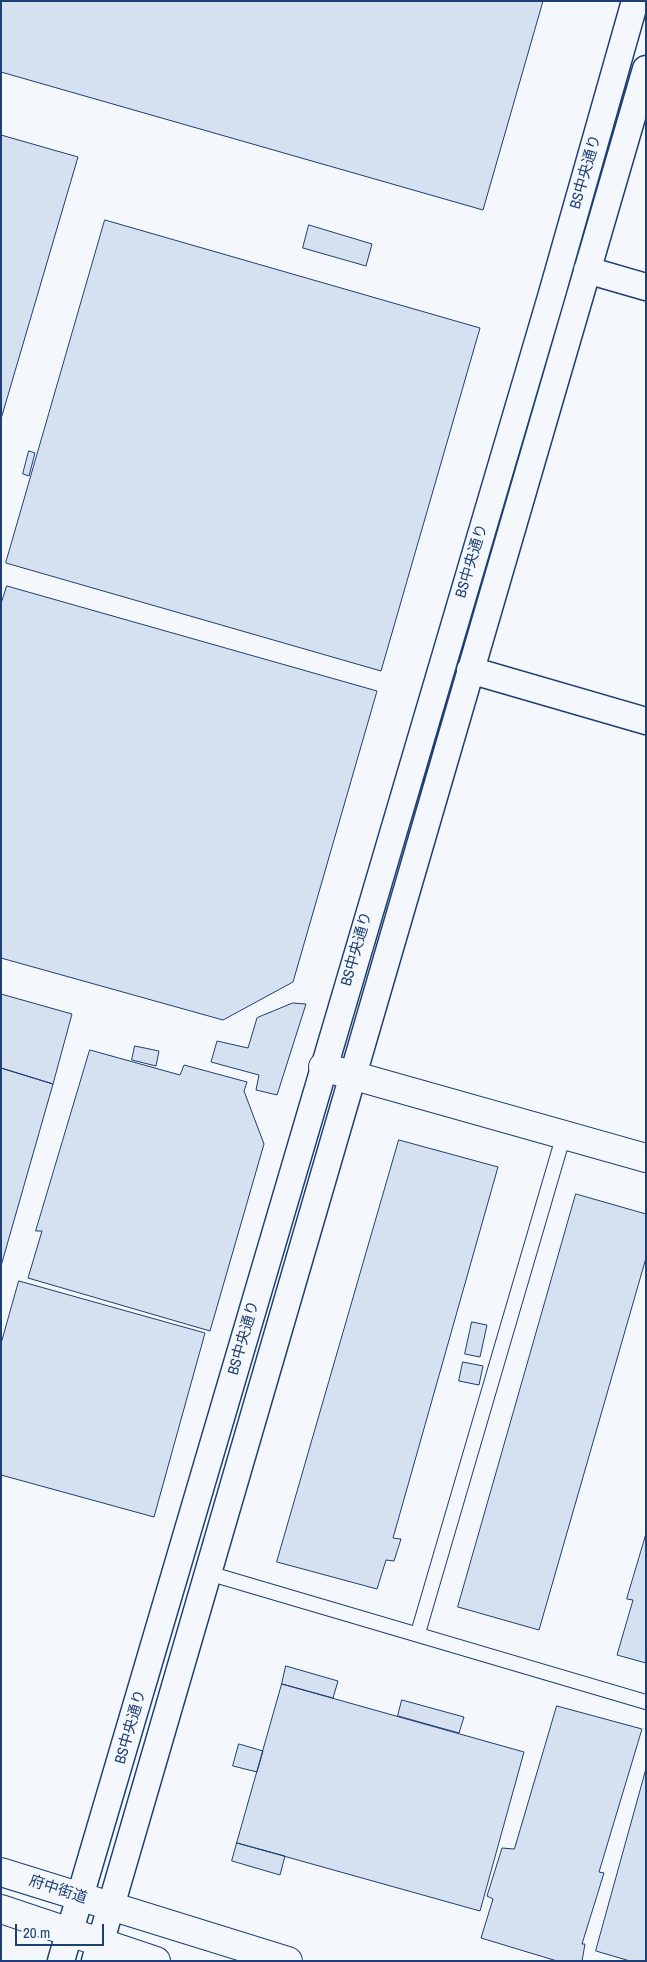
<!DOCTYPE html>
<html>
<head>
<meta charset="utf-8">
<style>
  body { margin:0 }
  #map { position:relative; width:647px; height:1962px; overflow:hidden; background:#f4f7fb; font-family:"Archivo Narrow",sans-serif }
  canvas { display:block }
  .frame { position:absolute; inset:0; border:2px solid #1d3f73; pointer-events:none }
  .scale { position:absolute; left:15px; top:1924px; width:89px; height:22px; box-sizing:border-box; border:2px solid #1d3f73; border-top:0; padding-left:6px; font-size:15px; line-height:18px; white-space:nowrap; color:#1d3f73; -webkit-text-stroke:4px #f4f7fb; paint-order:stroke }
</style>
</head>
<body>
<div id="map">
<canvas width="647" height="1962"></canvas>
<div class="frame"></div>
<div class="scale">20 m</div>
</div>
<script>
const c = document.querySelector('canvas').getContext('2d');
c.lineJoin = 'round';
function paint(path, color) { c.fillStyle = color; c.fill(path, 'evenodd'); }
function trace(path, color, width, dash) { c.strokeStyle = color; c.lineWidth = width; c.lineCap = dash ? 'butt' : 'round'; c.setLineDash(dash || []); c.stroke(path); }
function write(font, color, halo, rows, align = 'center') {
  c.font = font + ' "Archivo Narrow","Noto Sans JP",sans-serif'; c.lineWidth = 4; c.setLineDash([]); c.textBaseline = 'middle'; c.strokeStyle = halo; c.fillStyle = color; for (const [text, x, y, turn = 0] of rows) {
    c.save(); c.translate(x, y); c.rotate((+turn || 0) * Math.PI / 180); c.textAlign = isNaN(turn) ? turn : align; if (halo) c.strokeText(text, 0, 0); c.fillText(text, 0, 0); c.restore();
  }
}
const building = new Path2D(`
  M1 1H543L483 210 1 72Z
  M1 135 78 157 1 419Z
  M105 220 480 328 381 671 6 563Z
  M309 225 372 244 366 266 303 248Z
  M29 451 35 453 29 476 23 474Z
  M7 586 377 691 293 982 223 1020 1 958V604Z
  M1 994 72 1014 53 1084 1 1068Z
  M293 1003 306 1004 277 1095 256 1090 259 1075 211 1062 217 1041 248 1048 257 1018Z
  M135 1046 159 1051 156 1066 132 1060Z
  M90 1050 180 1075 184 1065 247 1082 244 1091 264 1144 210 1331 28 1278 42 1231H36Z
  M1 1068 53 1084 1 1266Z
  M399 1140 498 1167 393 1538 401 1539 394 1561 386 1560 377 1589 277 1562Z
  M576 1194 646 1214V1258L539 1630 458 1607Z
  M19 1281 205 1333 154 1517 1 1475V1344Z
  M472 1322 487 1325 480 1357 465 1354Z
  M463 1362 483 1366 479 1385 459 1381Z
  M646 1534V1663L617 1655 633 1600 627 1599Z
  M286 1666 338 1681 333 1698 282 1684Z
  M282 1684 524 1752 480 1911 237 1843Z
  M402 1700 464 1717 459 1733 398 1716Z
  M557 1706 642 1729 599 1872 604 1873 582 1944H585L582 1961H557L481 1938 493 1899 487 1896 502 1848 514 1849Z
  M239 1744 263 1751 257 1772 233 1766Z
  M646 1769V1961H630L596 1951Z
  M237 1843 285 1856 280 1875 232 1861Z`);
const lane = new Path2D(`
  M208 1573 646 1702
  M418 1633 564 1134`);
const street = new Path2D(`
  M587 270 646 287
  M470 670 646 721
  M61 1961 551 297 635 1
  M95 1961 646 69`);
const secondary = new Path2D(`
  M323 1067 646 1158`);
const primary = new Path2D(`
  M1 1872 288 1961
  M1 1909 156 1961`);
const streetNames = [
  ["BS中央通り",586,172,-74],
  ["BS中央通り",472,561,-73],
  ["BS中央通り",357,949,-74],
  ["BS中央通り",244,1338,-74],
  ["BS中央通り",131,1727,-74],
  ["府中街道",58,1890,18]
];
paint(building, '#d5e0f0');
trace(building, '#1d3f73', 1);
trace(lane, '#1d3f73', 16);
trace(street, '#1d3f73', 29);
trace(secondary, '#1d3f73', 30);
trace(primary, '#1d3f73', 30);
trace(lane, '#f4f7fb', 14);
trace(street, '#f4f7fb', 26);
trace(secondary, '#f4f7fb', 28);
trace(primary, '#f4f7fb', 28);
write('15px', '#1d3f73', '#f4f7fb', streetNames);
</script>
</body>
</html>
